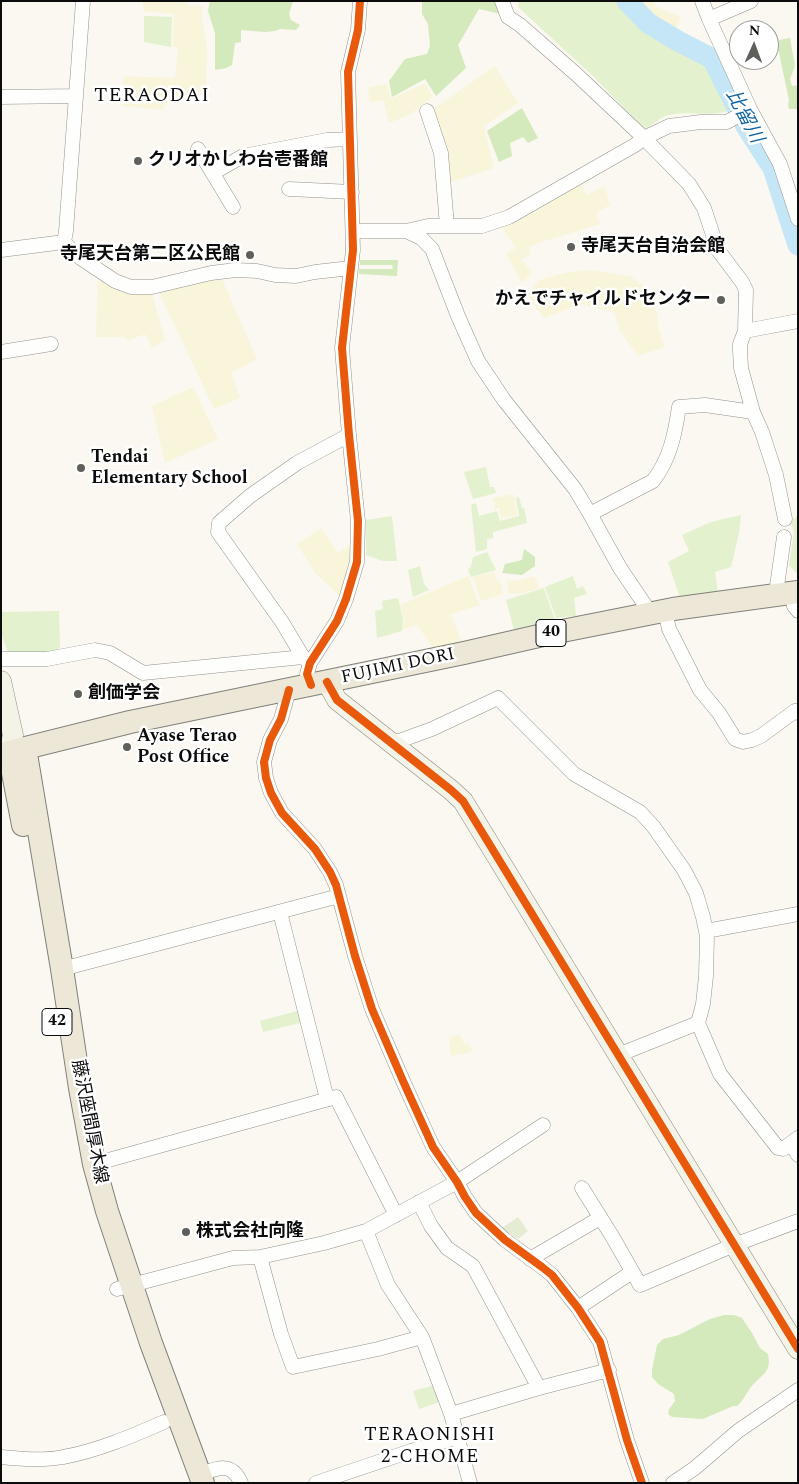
<!DOCTYPE html>
<html>
<head>
<meta charset="utf-8">
<style>
  body { margin:0 }
  #map { position:relative; width:799px; height:1484px; overflow:hidden; background:#faf8f0; font-family:Spectral,serif }
  canvas { display:block }
  .frame { position:absolute; inset:0; border:2px solid #0c0c0c; pointer-events:none }
  .north { position:absolute; left:729px; top:20px; width:50px; height:50px; box-sizing:border-box; background:#fff; border:1px solid #9e9e9e; border-radius:50%; rotate:2deg; font-size:14px; font-weight:700; line-height:20px; text-align:center; color:#0c0c0c }
  .north::after { content:''; display:block; margin:auto; width:18px; height:22px; background:#5f5f5c; clip-path:polygon(50% 0,100% 100%,50% 72%,0 100%) }
</style>
</head>
<body>
<div id="map">
<canvas width="799" height="1484"></canvas>
<div class="frame"></div>
<div class="north">N</div>
</div>
<script>
const c = document.querySelector('canvas').getContext('2d');
c.lineJoin = 'round';
function paint(path, color) { c.fillStyle = color; c.fill(path, 'evenodd'); }
function trace(path, color, width, dash) { c.strokeStyle = color; c.lineWidth = width; c.lineCap = dash ? 'butt' : 'round'; c.setLineDash(dash || []); c.stroke(path); }
function write(font, color, halo, rows, align = 'center') {
  c.font = font + ' Spectral,"Noto Sans JP",serif'; c.lineWidth = 5; c.setLineDash([]); c.textBaseline = 'middle'; c.strokeStyle = halo; c.fillStyle = color; for (const [text, x, y, turn = 0] of rows) {
    c.save(); c.translate(x, y); c.rotate((+turn || 0) * Math.PI / 180); c.textAlign = isNaN(turn) ? turn : align; if (halo) c.strokeText(text, 0, 0); c.fillText(text, 0, 0); c.restore();
  }
}
const farmland = new Path2D(`
  M143 1H188V5L203 6 202 17 207 50 206 92 165 104 162 110 121 106 124 76 175 78 178 47H173L174 14 143 11Z
  M635 1H653L657 7 681 17 674 33 652 21Z
  M495 66 518 103 484 126 494 168 448 183 432 110Z
  M387 83 391 99 425 83 433 97 409 115 389 123 383 100 370 102 368 88Z
  M580 182 587 195 605 186 610 205 596 213 600 224 538 243 529 247 531 254 522 260 532 273 522 283 506 254 516 248 501 226Z
  M591 270 630 276 643 285 657 313 659 330 665 347 638 356 620 331 614 312 581 304 544 318 527 294 539 280 568 272Z
  M98 275 152 293 165 340 152 348 145 334 127 341 125 337H96Z
  M221 277 257 359 231 373 240 398 214 409 159 292Z
  M193 387 218 439 165 463 152 406Z
  M514 494 517 515 501 518 499 508 495 509 493 498Z
  M321 528 338 553 348 546 354 551 344 600 315 573 297 544Z
  M494 572 498 581H500L503 594 481 601 473 577Z
  M468 576 480 605 451 614 461 641 433 648 417 625 403 629 404 619 400 605Z
  M534 576 540 588 524 593 509 594 506 581 521 580Z
  M460 1034 464 1044 469 1043 472 1051 461 1055 460 1053 451 1056 449 1038Z`);
const green = new Path2D(`
  M518 1H623L646 25 711 62 732 109C714 118 693 111 674 114 664 115 654 122 647 129L639 124 595 78 519 8Z
  M144 16 172 17 171 47 144 42Z
  M486 467 490 487H494L496 493 473 499 464 472Z
  M519 497 522 508H524L527 523 493 532V538L487 539V549L476 552 471 505 476 503 479 516 497 511 500 521 519 516 516 498Z
  M741 515 739 533 731 567 715 572 718 593 680 598 668 562 689 551 682 535 711 522Z
  M392 516 397 561H383L366 555V520Z
  M797 516 798 517V573H796L789 565 794 533 791 522Z
  M487 552 496 570 471 577 468 570 471 566 473 557Z
  M420 566 424 584 429 590 413 597 408 570Z
  M573 576 577 589 583 586 587 594 574 598 576 616 556 618 545 587Z
  M544 588 555 620 514 630 506 600Z
  M398 598 403 620 402 631 377 638 375 611 383 609 382 601Z
  M59 611 60 647 56 651 32 654 8 653 1 633V612Z
  M301 1010 304 1022 263 1032 260 1021Z
  M435 1385 440 1402 419 1409 413 1391Z`);
const forest = new Path2D(`
  M210 1H293L289 14 291 20 300 25 296 30 280 29 275 31 265 32 241 30V42L235 43 232 65 226 68 215 70V33L208 11Z
  M422 1H496L501 14 479 9 458 45 466 68 436 96 425 79 392 97 389 81 405 59 427 54 430 46 428 24 422 14Z
  M790 38 795 66 790 79 792 86 798 85V109H789L788 105 789 100 778 48 779 40Z
  M522 108 538 138 528 143 523 137 510 143 512 156 499 162 487 131Z
  M360 260H398L397 276 359 274V269H393L392 265H360Z
  M524 549 535 557V566L522 575 502 573 505 564 522 560Z
  M724 1315H734L742 1318 752 1333 760 1348 768 1354C772 1373 762 1374 751 1387 746 1393 744 1400 737 1406H733L703 1419 672 1417 668 1414 669 1409 675 1401 674 1394 658 1384 652 1377V1370L657 1345 663 1339 679 1335 710 1319Z`);
const cemetery = new Path2D(`
  M518 1217 528 1231 518 1239 502 1228Z`);
const river = new Path2D(`
  M627 1 648 23 678 41 713 59 746 126 773 168 798 245`);
const street = new Path2D(`
  M502 1 508 17 520 25 576 74 644 138 689 184 704 208 718 250 742 282 746 290 745 331 740 344V350L741 368 753 412 762 432 776 475 785 519
  M702 1 709 19 750 109 780 164 798 219
  M709 19 751 1
  M1 97 76 96
  M427 111 441 153 447 226
  M198 149 233 207
  M213 173 243 156 327 140 350 139
  M289 189 352 192
  M353 231H406L428 226H482L509 217 635 145 644 138 669 126 701 122H727L750 109
  M406 231 421 238 432 249 458 316 478 361 504 400 575 489 590 514 620 568 645 605 648 614
  M64 242 76 255 115 281 131 287H152L211 273 236 270 257 271 275 275 296 276 315 272 351 268
  M64 242 66 231 83 1
  M1 250 64 242
  M745 331 798 321
  M1 352 51 344
  M590 514 653 481C670 459 675 434 679 407L705 405 753 412
  M791 593 794 606 798 611
  M778 595 777 586 784 537
  M665 611 669 629 700 690 719 713 735 739 743 742 752 740 761 736 795 711 798 713
  M1 659H47L95 650 110 653 143 673 303 657
  M310 663 303 657 282 622 218 532 219 523 250 496 297 463 349 435
  M311 685 307 674 310 663 337 621 346 599 357 562 358 521 349 435 342 348 353 250 348 72 358 30 360 1
  M289 690 281 719 270 740 264 762 266 778 271 793 282 813 315 849 330 872 336 885 355 956 372 1009 403 1081 433 1147 457 1182 465 1197 476 1213 505 1240 542 1267 552 1275 578 1308 600 1342 627 1440 642 1483
  M387 740 399 741 432 729 498 698 574 774 640 812 653 826 684 870 696 893 703 917 707 936 706 976 703 1004 698 1023
  M280 912 327 1099
  M706 931 798 914
  M62 969 339 896
  M618 1055 698 1023 720 1074 778 1148 783 1149 798 1138
  M791 1144 798 1155
  M94 1164 336 1097 396 1215
  M582 1188 612 1236 640 1285 734 1245 798 1221
  M419 1202 431 1226 447 1248 473 1266 539 1388
  M366 1231 388 1285 422 1337 451 1414 470 1483
  M260 1257 281 1334 293 1367 378 1349 422 1337
  M530 1259 600 1218
  M117 1289 233 1258 260 1257 324 1243 366 1231 457 1182 543 1125
  M578 1308 632 1272
  M451 1414 539 1388 609 1370
  M1 1457C21 1459 43 1461 63 1457 97 1451 132 1436 164 1422
  M200 1475C216 1468 232 1461 241 1483
  M316 1483 411 1451 457 1437
  M673 1483 695 1468 738 1431 798 1390`);
const secondary = new Path2D(`
  M1 681 13 735 9 752
  M327 682 337 700 451 790 463 801 798 1349`);
const primary = new Path2D(`
  M25 748 62 969 80 1088 94 1164 107 1211 151 1343 203 1483
  M9 752 23 825
  M1 754 130 722 464 653 552 633 673 609 798 592`);
const cycleway = new Path2D(`
  M327 682 337 700 451 790 463 801 798 1349
  M311 685 307 674 310 663 337 621 346 599 357 562 358 521 349 435 342 348 353 250 348 72 358 30 360 1
  M289 690 281 719 270 740 264 762 266 778 271 793 282 813 315 849 330 872 336 885 355 956 372 1009 403 1081 433 1147 457 1182 465 1197 476 1213 505 1240 542 1267 552 1275 578 1308 600 1342 627 1440 642 1483`);
const markers = [
  [138,161,5,"#5f5f5c"],
  [571,247,5,"#5f5f5c"],
  [250,255,5,"#5f5f5c"],
  [721,300,5,"#5f5f5c"],
  [81,468,5,"#5f5f5c"],
  [78,694,5,"#5f5f5c"],
  [127,747,5,"#5f5f5c"],
  [186,1232,5,"#5f5f5c"]
];
const shields = [
  [551,633,30],
  [57,1022,30]
];
const shieldNames = [
  ["40",551,633],
  ["42",57,1022]
];
const poiNames = [
  ["クリオかしわ台壱番館",148,161],
  ["寺尾天台自治会館",581,247],
  ["寺尾天台第二区公民館",240,255,"right"],
  ["かえでチャイルドセンター",711,300,"right"],
  ["Tendai",91,458],
  ["Elementary School",91,479],
  ["創価学会",88,694],
  ["Ayase Terao",137,737],
  ["Post Office",137,758],
  ["株式会社向隆",196,1232]
];
const streetNames = [
  ["FUJIMI DORI",398,667,-12],
  ["藤沢座間厚木線",88,1122,79]
];
const waterNames = [
  ["比留川",743,117,62]
];
const neighbourhoodNames = [
  ["TERAONISHI",430,1436],
  ["2-CHOME",430,1458]
];
const quarterNames = [
  ["TERAODAI",152,97]
];
paint(farmland, '#f8f5db');
paint(green, '#e3f1ce');
paint(forest, '#d4e9bc');
paint(cemetery, '#e6ebd3');
trace(river, '#c4e6f6', 21);
trace(street, '#93928f', 15);
trace(secondary, '#8a8985', 21);
trace(primary, '#80807c', 24);
trace(street, '#fefefd', 14);
trace(secondary, '#f4f3e8', 20);
trace(primary, '#ece7d6', 22);
trace(cycleway, '#e8590c', 8);
for (const [x, y, r, color] of markers) { const dot = new Path2D(); dot.arc(x, y, r, 0, 2 * Math.PI); c.fillStyle = color; c.fill(dot); trace(dot, '#fff', 2); }
for (const [x, y, w] of shields) { const box = new Path2D(); box.roundRect(x - w / 2, y - 13.5, w, 27, 4); c.fillStyle = '#fff'; c.fill(box); trace(box, '#0c0c0c', 1); }
write('bold 16px', '#0c0c0c', null, shieldNames);
write('bold 18px', '#0c0c0c', '#fff', poiNames, 'left');
write('18px', '#0c0c0c', '#fff', streetNames);
write('italic 19px', '#1065a3', '#fff', waterNames);
c.letterSpacing = '1px';
write('19px', '#0c0c0c', '#fff', neighbourhoodNames);
c.letterSpacing = '0px';
c.letterSpacing = '1px';
write('20px', '#0c0c0c', '#fff', quarterNames);
c.letterSpacing = '0px';
</script>
</body>
</html>
